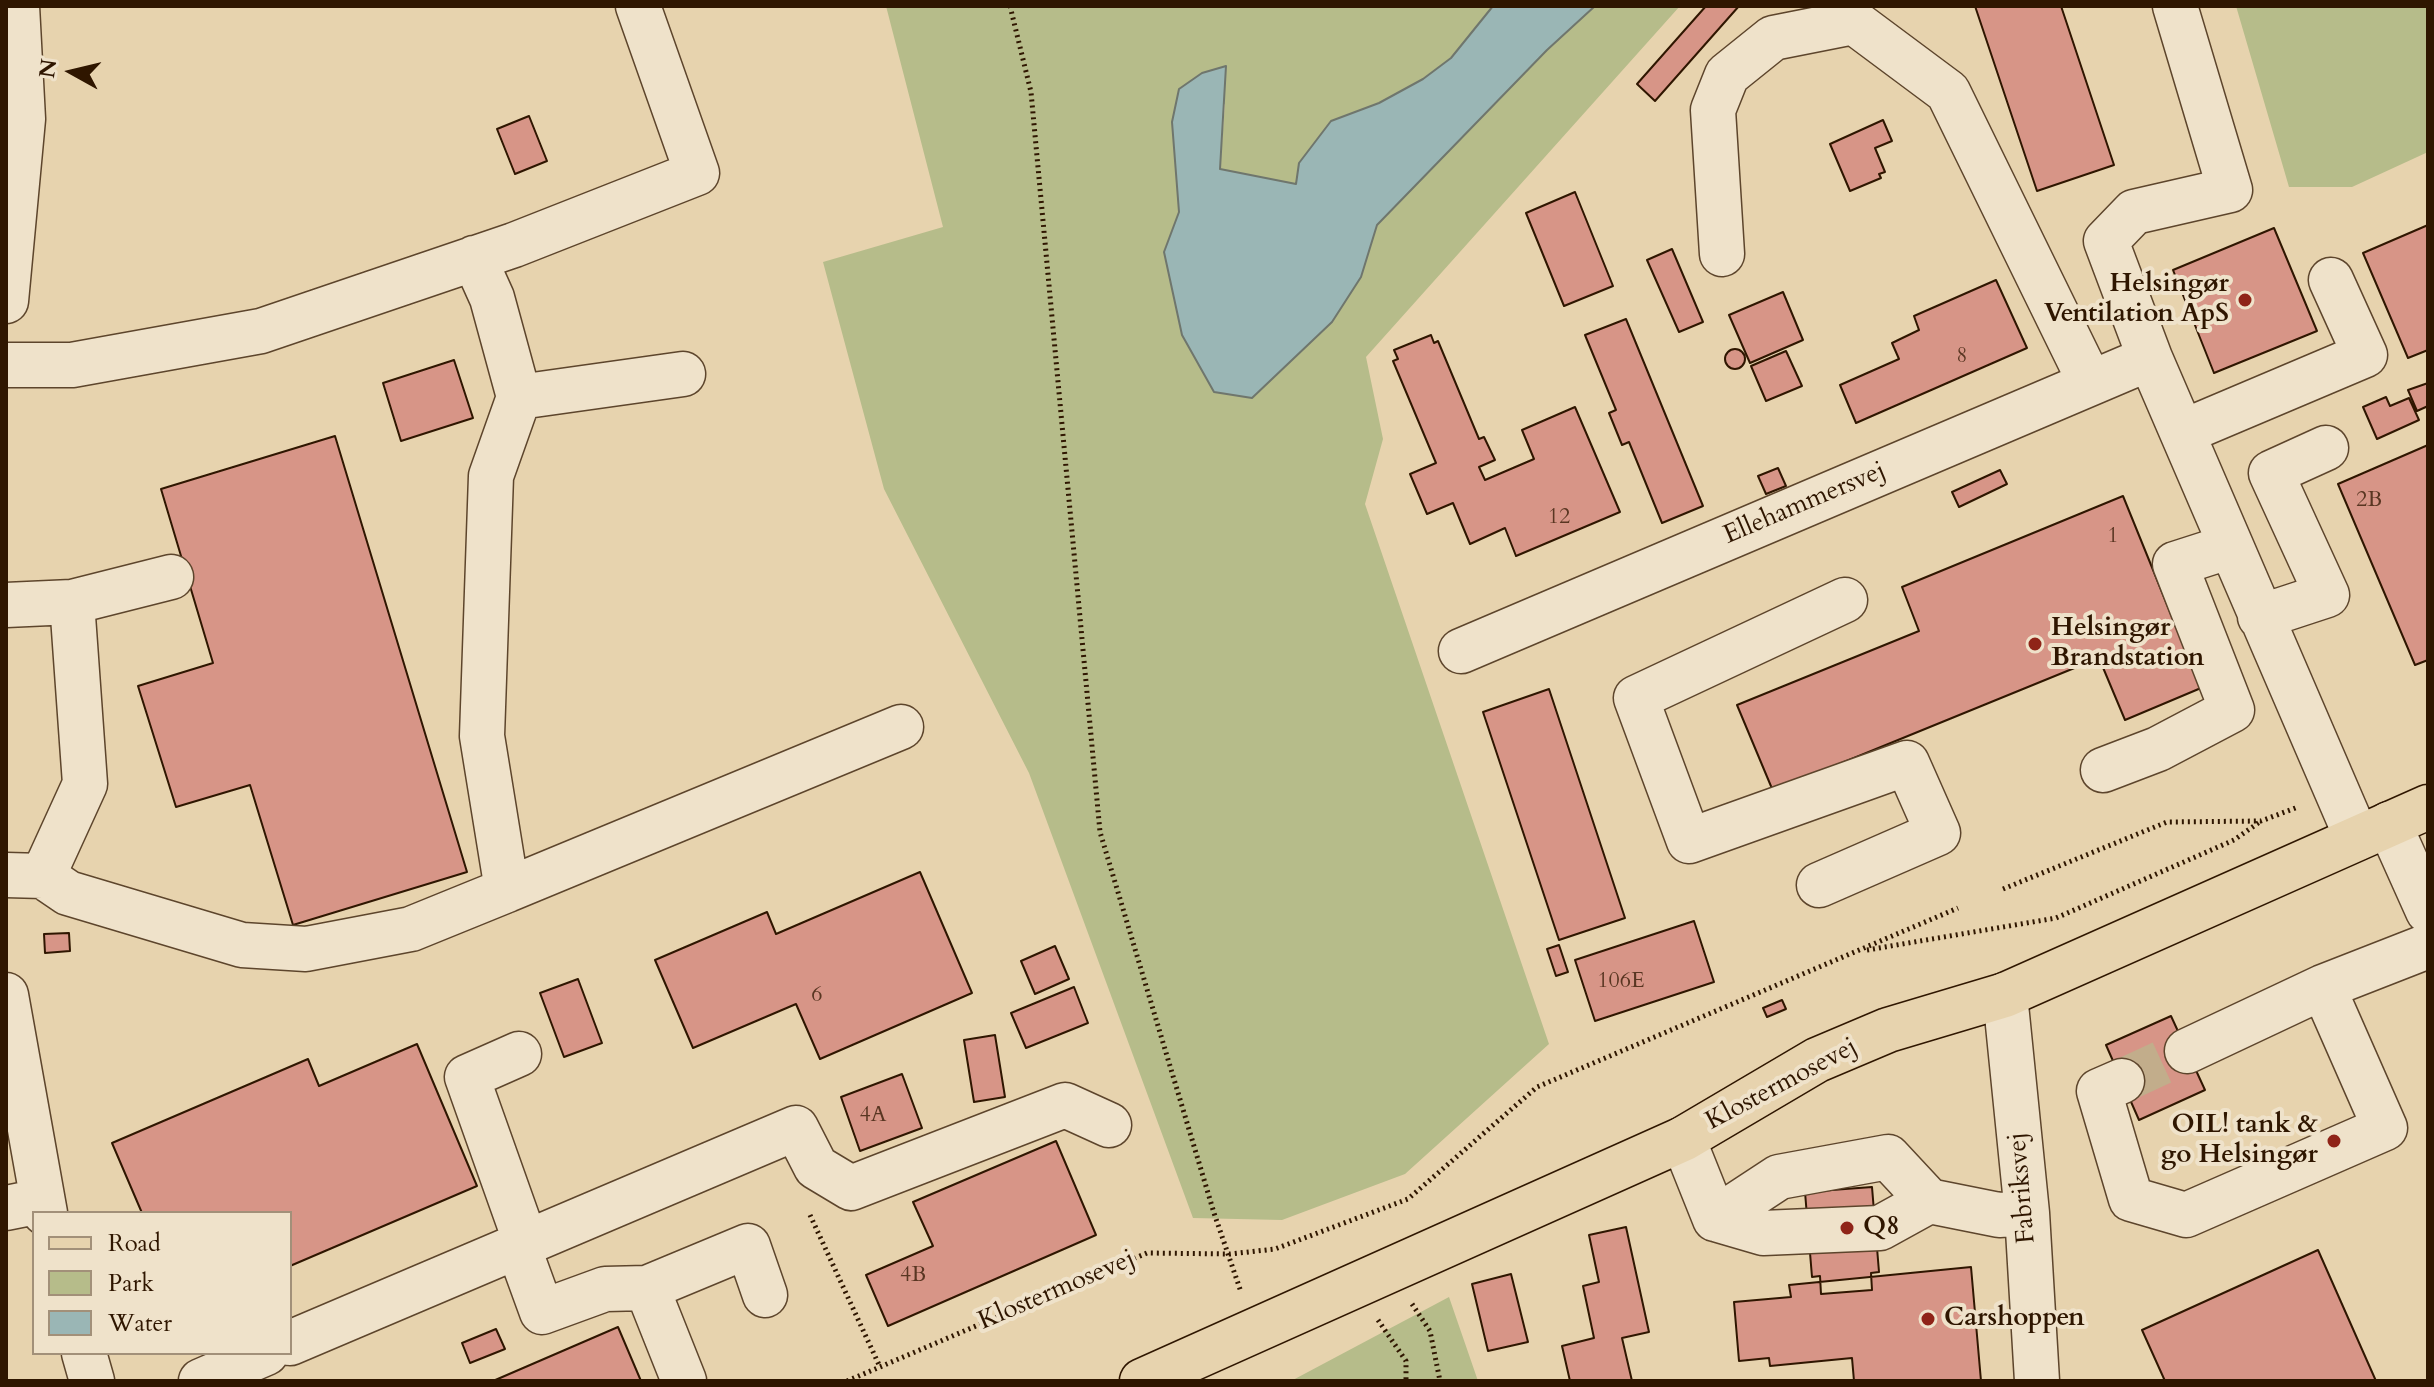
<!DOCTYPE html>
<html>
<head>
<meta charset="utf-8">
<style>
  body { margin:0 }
  #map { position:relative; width:2434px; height:1387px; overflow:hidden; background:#e7d3ae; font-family:Cardo,serif }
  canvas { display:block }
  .frame { position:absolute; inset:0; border:8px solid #2f1600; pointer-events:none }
  .legend { position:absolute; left:32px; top:1211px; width:260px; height:144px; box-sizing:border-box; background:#efe2ca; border:2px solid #a29079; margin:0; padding:10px 14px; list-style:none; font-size:24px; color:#2f1600 }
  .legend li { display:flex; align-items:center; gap:16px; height:40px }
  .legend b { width:40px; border:2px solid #a29079 }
  .north { position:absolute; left:32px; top:32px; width:80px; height:80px; -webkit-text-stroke:6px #efe2ca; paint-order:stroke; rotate:278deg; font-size:22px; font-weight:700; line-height:32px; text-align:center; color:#2f1600 }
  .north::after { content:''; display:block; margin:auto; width:28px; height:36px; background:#2f1600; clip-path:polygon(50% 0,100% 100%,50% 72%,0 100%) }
</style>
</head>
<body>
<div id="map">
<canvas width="2434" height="1387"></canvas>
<div class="frame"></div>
<ul class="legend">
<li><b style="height:10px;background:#e7d3ae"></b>Road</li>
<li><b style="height:22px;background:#b6bc8a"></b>Park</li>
<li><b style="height:22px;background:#9ab6b5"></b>Water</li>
</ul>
<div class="north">N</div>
</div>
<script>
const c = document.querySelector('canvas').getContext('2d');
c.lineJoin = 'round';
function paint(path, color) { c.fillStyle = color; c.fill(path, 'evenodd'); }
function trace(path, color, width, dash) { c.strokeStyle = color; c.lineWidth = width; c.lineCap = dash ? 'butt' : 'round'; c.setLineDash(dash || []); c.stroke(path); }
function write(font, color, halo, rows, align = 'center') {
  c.font = font + ' Cardo,serif'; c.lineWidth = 8; c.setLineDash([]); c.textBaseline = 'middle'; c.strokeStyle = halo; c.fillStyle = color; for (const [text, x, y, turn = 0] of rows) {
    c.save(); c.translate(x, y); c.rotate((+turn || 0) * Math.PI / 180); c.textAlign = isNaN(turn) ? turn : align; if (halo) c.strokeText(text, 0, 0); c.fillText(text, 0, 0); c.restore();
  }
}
const green = new Path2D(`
  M886 6H1493L1451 58 1423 79 1379 103 1296 184 1220 169 1225 104 1172 122 1179 212 1164 252 1361 277 1377 225 1547 50 1595 6H1680L1366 357 1383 439 1365 504 1549 1044 1405 1174 1282 1220 1193 1218 1029 773 884 489 823 262 943 227Z
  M2236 6H2428V152L2352 187H2289Z
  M1449 1297 1478 1381H1291Z`);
const water = new Path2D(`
  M1493 6H1595L1547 50 1377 225 1361 277 1332 322 1252 398 1214 392 1182 335 1164 252 1179 212 1172 122 1179 89 1202 73 1226 66 1220 169 1296 184 1299 163 1331 121 1379 103 1423 79 1451 58Z`);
const building = new Path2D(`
  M1706 6H1739L1655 101 1637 84Z
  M1975 6H2061L2114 165 2037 191Z
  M529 116 547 161 515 174 497 129Z
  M1883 120 1892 141 1875 148 1885 172 1879 174 1881 178 1850 191 1830 144Z
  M1575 192 1613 286 1564 306 1526 213Z
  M2428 225V350L2408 358 2363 253Z
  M2274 228 2317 331 2214 373 2173 270Z
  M1672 249 1703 322 1679 332 1647 260Z
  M1996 280 2027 348 1856 423 1840 385 1899 359 1892 343 1919 330 1914 316Z
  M1783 292 1803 340 1750 363 1729 315Z
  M1626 319 1703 506 1662 523 1629 442 1622 445 1609 413 1616 410 1585 335Z
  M1431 335 1434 343 1438 341 1479 439 1484 437 1495 460 1479 467 1485 480 1534 459 1522 430 1575 407 1620 512 1516 556 1505 528 1470 544 1453 503 1427 514 1410 474 1436 463 1393 361 1398 359 1394 350Z
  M1725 359a10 10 0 1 1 20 0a10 10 0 1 1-20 0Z
  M1786 351 1802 386 1766 401 1751 366Z
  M454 360 473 418 401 441 383 383Z
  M2428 383V406L2417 411 2408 390Z
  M2386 397 2390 406 2409 398 2419 420 2377 439 2363 407Z
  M335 436 467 872 293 925 250 785 176 807 138 686 213 663 161 489Z
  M2428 445V660L2415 665 2338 484Z
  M1778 468 1786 486 1766 494 1758 476Z
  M2000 470 2007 484 1959 507 1952 492Z
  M2123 496 2201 688 2125 720 2099 658 1773 791 1737 705 1919 631 1902 587Z
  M1549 689 1625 918 1559 940 1483 712Z
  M920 872 972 993 820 1059 796 1004 693 1048 655 960 767 912 776 934Z
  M1694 921 1714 982 1595 1021 1575 960Z
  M69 933 70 951 45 953 44 934Z
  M1559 945 1568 972 1556 976 1547 949Z
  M1055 946 1069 979 1035 994 1021 961Z
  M578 979 602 1043 564 1057 540 993Z
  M1074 987 1088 1023 1026 1048 1011 1013Z
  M1782 1000 1786 1009 1767 1017 1763 1008Z
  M2171 1016 2205 1090 2139 1120 2106 1045Z
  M995 1035 1005 1097 974 1102 964 1040Z
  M417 1044 477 1186 290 1266V1213H142L112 1143 308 1059 319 1086Z
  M902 1074 922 1128 860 1151 841 1097Z
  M1056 1141 1096 1235 888 1326 866 1275 933 1246 913 1202Z
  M1872 1187 1879 1272 1871 1273 1872 1290 1821 1294 1820 1276 1812 1277 1805 1192Z
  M1626 1227 1649 1332 1622 1338 1632 1381H1570L1562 1346 1594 1338 1583 1286 1599 1282 1589 1235Z
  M2318 1250 2376 1381H2165L2142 1330Z
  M1971 1267 1981 1381H1854L1852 1358 1770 1366 1769 1358 1739 1361 1734 1302 1791 1297 1789 1285Z
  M1511 1274 1528 1342 1488 1351 1472 1284Z
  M618 1327 641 1381H493Z
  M496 1329 505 1349 470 1363 462 1343Z`);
const minorTunnel = new Path2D(`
  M2122 1081 2187 1051`);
const path = new Path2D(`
  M1010 6 1031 92 1100 832 1214 1213 1241 1292
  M2003 889 2167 822 2261 821 2298 807
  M1867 950 2056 918 2234 840 2261 821
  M810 1215 880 1367
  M1412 1304 1430 1331 1440 1381
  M1378 1320 1406 1361V1381
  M847 1381 1147 1253 1230 1254 1275 1249 1408 1199 1537 1087 1958 908`);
const minor = new Path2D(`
  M1722 254 1713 110 1727 75 1773 38 1854 22 1948 92 2090 382
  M474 258 492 298 519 397 683 374
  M6 301 23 119 17 6
  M2150 358 2106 241 2134 212 2230 190 2175 6
  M6 365H72L261 331 514 245 697 173 638 6
  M519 397 491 476 482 736 507 890 901 727
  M2183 432 2365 355 2331 280
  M72 602 171 577
  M6 605 72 602 85 784 43 876
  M2260 617 2327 595 2271 473 2326 448
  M1461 651 2150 358 2357 838
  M2103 770 2158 749 2232 710 2175 564 2231 546
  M2389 824 2428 911
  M6 875 43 876 68 893 242 945 306 949 411 929 507 890
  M1819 885 1938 833 1907 763 1689 841 1636 698 1845 600
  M6 995 45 1213
  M2005 995 2027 1213 2037 1381
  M2187 1051 2323 987 2428 946
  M519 1054 467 1077 526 1243
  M2122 1081 2099 1091 2131 1199 2186 1215 2385 1128 2323 987
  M1683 1139 1715 1219
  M6 1208 41 1201
  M1715 1219 1779 1177 1888 1157 1929 1201 1999 1215 2027 1213
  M1715 1219 1763 1233 1880 1228 1929 1201
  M518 1246 542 1312 605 1289 647 1288 748 1246 765 1295
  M647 1288 684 1381
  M290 1343 796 1128 816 1167 851 1188 1065 1105 1109 1125
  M84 1353 92 1381
  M201 1381 266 1353`);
const major = new Path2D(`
  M1142 1381 1683 1139 1817 1060 1888 1030 2005 995 2428 807`);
const markers = [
  [2245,300,8,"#8f2418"],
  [2035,644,8,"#8f2418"],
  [2334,1141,8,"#8f2418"],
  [1847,1228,8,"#8f2418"],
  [1928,1319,8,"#8f2418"]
];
const numberNames = [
  ["8",1962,357],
  ["2B",2369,501],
  ["12",1559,518],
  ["1",2113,537],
  ["106E",1621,982],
  ["6",817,996],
  ["4A",873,1116],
  ["4B",913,1276]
];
const poiNames = [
  ["Helsingør",2229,285,"right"],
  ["Ventilation ApS",2229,315,"right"],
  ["Helsingør",2051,629],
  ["Brandstation",2051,659],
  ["OIL! tank &",2318,1126,"right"],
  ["go Helsingør",2318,1156,"right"],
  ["Q8",1863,1228],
  ["Carshoppen",1944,1319]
];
const streetNames = [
  ["Ellehammersvej",1805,504,-23],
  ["Klostermosevej",1782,1085,-28],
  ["Fabriksvej",2023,1188,-95],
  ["Klostermosevej",1057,1291,-23]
];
paint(green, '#b6bc8a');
paint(water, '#9ab6b5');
trace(water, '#6f766d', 2);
paint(building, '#d79587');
trace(building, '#2f1600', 2);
trace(minorTunnel, '#c2ad8b', 44, [44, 22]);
trace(minor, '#5d452c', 47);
trace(major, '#2f1600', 47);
trace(path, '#2f1600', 5, [2, 4]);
trace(minor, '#efe2ca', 44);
trace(major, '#e7d3ae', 44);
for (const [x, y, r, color] of markers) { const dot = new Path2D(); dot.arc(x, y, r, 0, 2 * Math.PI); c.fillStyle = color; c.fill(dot); trace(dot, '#efe2ca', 3); }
write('22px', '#593622', null, numberNames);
write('bold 26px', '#2f1600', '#efe2ca', poiNames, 'left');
write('26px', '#2f1600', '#efe2ca', streetNames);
</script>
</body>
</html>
